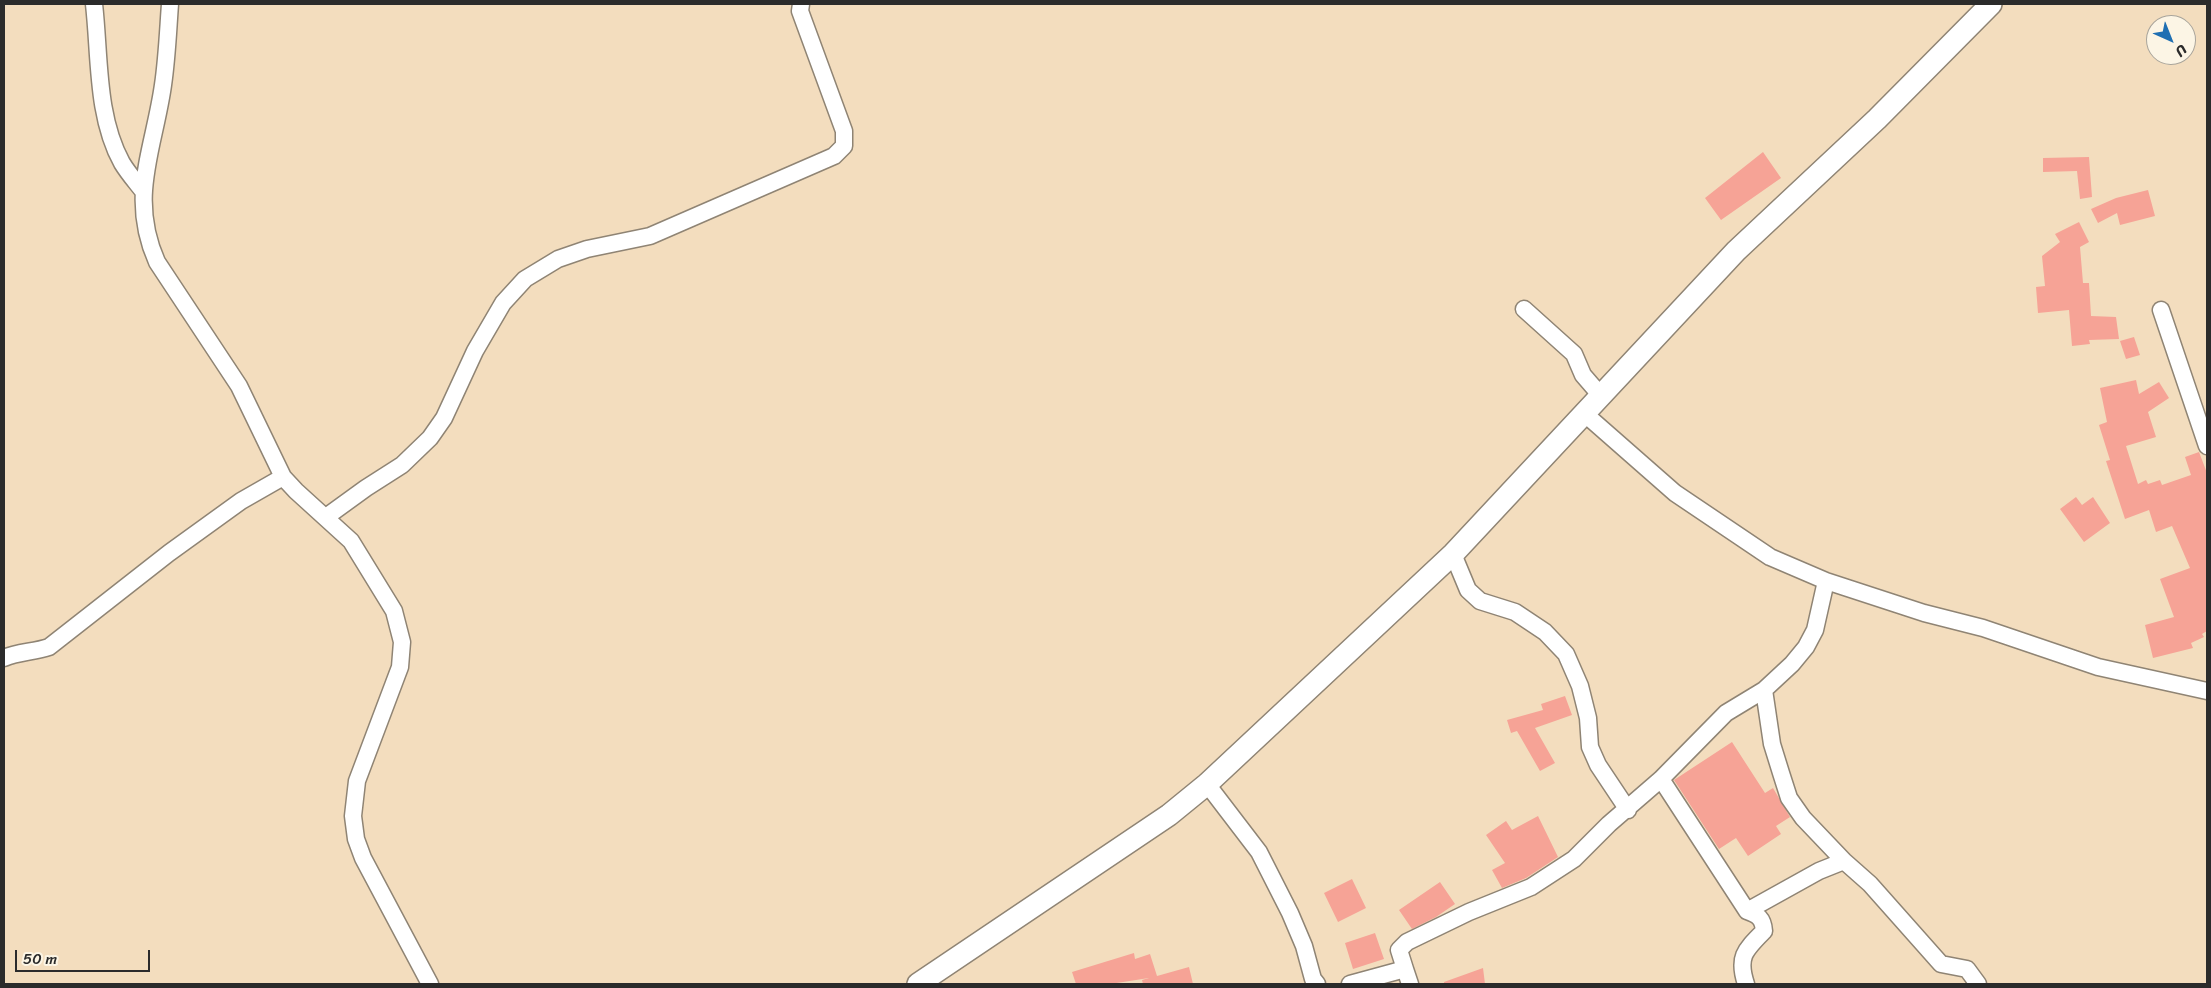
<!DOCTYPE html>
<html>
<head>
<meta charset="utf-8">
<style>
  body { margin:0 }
  #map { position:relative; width:2211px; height:988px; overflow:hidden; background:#f3ddbe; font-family:Sriracha,sans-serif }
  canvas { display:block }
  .frame { position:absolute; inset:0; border:5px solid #2b2b2b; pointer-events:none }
  .north { position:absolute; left:2146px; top:15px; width:50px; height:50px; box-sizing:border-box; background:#fcf5e5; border:1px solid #a8a49b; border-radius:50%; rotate:136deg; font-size:14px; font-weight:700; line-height:20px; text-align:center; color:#2b2b2b }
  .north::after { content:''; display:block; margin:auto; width:18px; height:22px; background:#1f6fb2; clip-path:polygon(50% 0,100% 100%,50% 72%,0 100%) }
  .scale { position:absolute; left:15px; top:950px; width:135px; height:22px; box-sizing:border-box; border:2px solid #2b2b2b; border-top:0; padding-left:6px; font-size:15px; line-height:18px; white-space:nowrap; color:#2b2b2b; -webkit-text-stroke:4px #fcf5e5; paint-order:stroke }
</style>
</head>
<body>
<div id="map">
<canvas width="2211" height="988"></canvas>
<div class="frame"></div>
<div class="north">U</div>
<div class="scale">50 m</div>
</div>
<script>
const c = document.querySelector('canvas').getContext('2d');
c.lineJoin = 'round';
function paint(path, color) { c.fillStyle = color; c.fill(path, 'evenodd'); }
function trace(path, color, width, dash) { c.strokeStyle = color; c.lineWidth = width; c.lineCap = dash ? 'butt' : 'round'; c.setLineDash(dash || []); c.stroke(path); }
const building = new Path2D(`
  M1763 152 1781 178 1721 220 1705 198Z
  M2089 157 2092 197 2080 199 2077 171 2043 172V158Z
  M2148 190 2155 216 2120 225 2117 213 2098 223 2091 209 2116 198Z
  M2079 222 2089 242 2080 247 2083 283H2089L2091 316 2116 317 2119 339 2089 340 2090 344 2072 346 2069 310 2038 313 2036 287 2045 286 2042 256 2060 242 2055 234Z
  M2134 337 2140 355 2126 359 2120 341Z
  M2136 380 2139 394 2159 382 2169 398 2148 412 2156 437 2126 446 2138 484 2146 480 2148 484 2160 480 2162 485 2191 475 2185 457 2199 452 2207 473V631L2202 634 2204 637 2191 643 2193 648 2153 658 2145 625 2174 617 2160 579 2190 568 2172 526 2156 532 2149 510 2125 519 2106 461 2110 460 2099 425 2107 422 2100 388Z
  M2076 497 2082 505 2093 497 2110 523 2084 542 2060 509Z
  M1565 696 1572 715 1535 728 1555 763 1540 771 1517 731 1511 733 1507 720 1543 710 1541 704Z
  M1732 742 1765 793 1773 788 1790 817 1776 826 1781 834 1748 856 1736 838 1719 849 1674 780Z
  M1538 816 1558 857 1526 878 1502 888 1492 870 1505 863 1486 835 1506 821 1512 830Z
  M1352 879 1366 908 1338 922 1324 893Z
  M1440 882 1455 904 1436 917 1412 929 1399 910Z
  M1375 933 1384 959 1353 969 1345 943Z
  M1134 953 1135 959 1150 954 1157 976 1189 967 1193 984H1143L1142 980 1149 978 1110 984H1076L1072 972Z
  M1483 968 1485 984H1444V982Z`);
const minor = new Path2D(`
  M94 4C100 56 96 116 122 163 128 173 136 182 143 191
  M170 4C168 31 167 58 163 85 154 149 128 197 157 262L239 386 283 477 296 491 351 541 394 611 402 642 400 667 357 781 353 816 356 839 363 858 430 984
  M1524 309 1574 354 1583 375 1602 397
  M2161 310 2207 446
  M1585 414 1675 493 1770 557 1826 581 1924 613 1983 628 2098 667 2207 691
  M326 517 366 488 402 465 430 438 444 418 475 351 503 303 525 279 558 259 587 249 650 236 834 156 844 146V131L800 11 801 4
  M1453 554 1468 590 1480 601 1515 612 1545 632 1566 654 1580 686 1588 718 1590 747 1598 765 1628 810
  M4 658C18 652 34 652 49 647L169 553 241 501 283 477
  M1764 690 1772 744 1781 773 1789 798 1803 818 1844 861 1870 884 1941 964 1967 969 1978 984
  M1661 779 1747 911C1758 915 1763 918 1764 931 1745 950 1737 957 1746 984
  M1207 784 1259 852 1290 913 1304 946 1313 979 1317 984
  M1747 911 1819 871 1844 861
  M1405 969 1399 950 1407 942 1469 912 1531 887 1574 859 1609 824 1661 779 1726 713 1764 690 1792 664 1806 647 1815 630 1826 581
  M1350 984 1405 969 1410 984`);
const tertiary = new Path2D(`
  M918 984 1169 815 1207 784 1453 554 1736 251 1877 119 1991 4`);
paint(building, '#f6a396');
trace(minor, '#8f8474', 19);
trace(tertiary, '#8f8474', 24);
trace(minor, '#fff', 16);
trace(tertiary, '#fff', 21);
</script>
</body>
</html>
